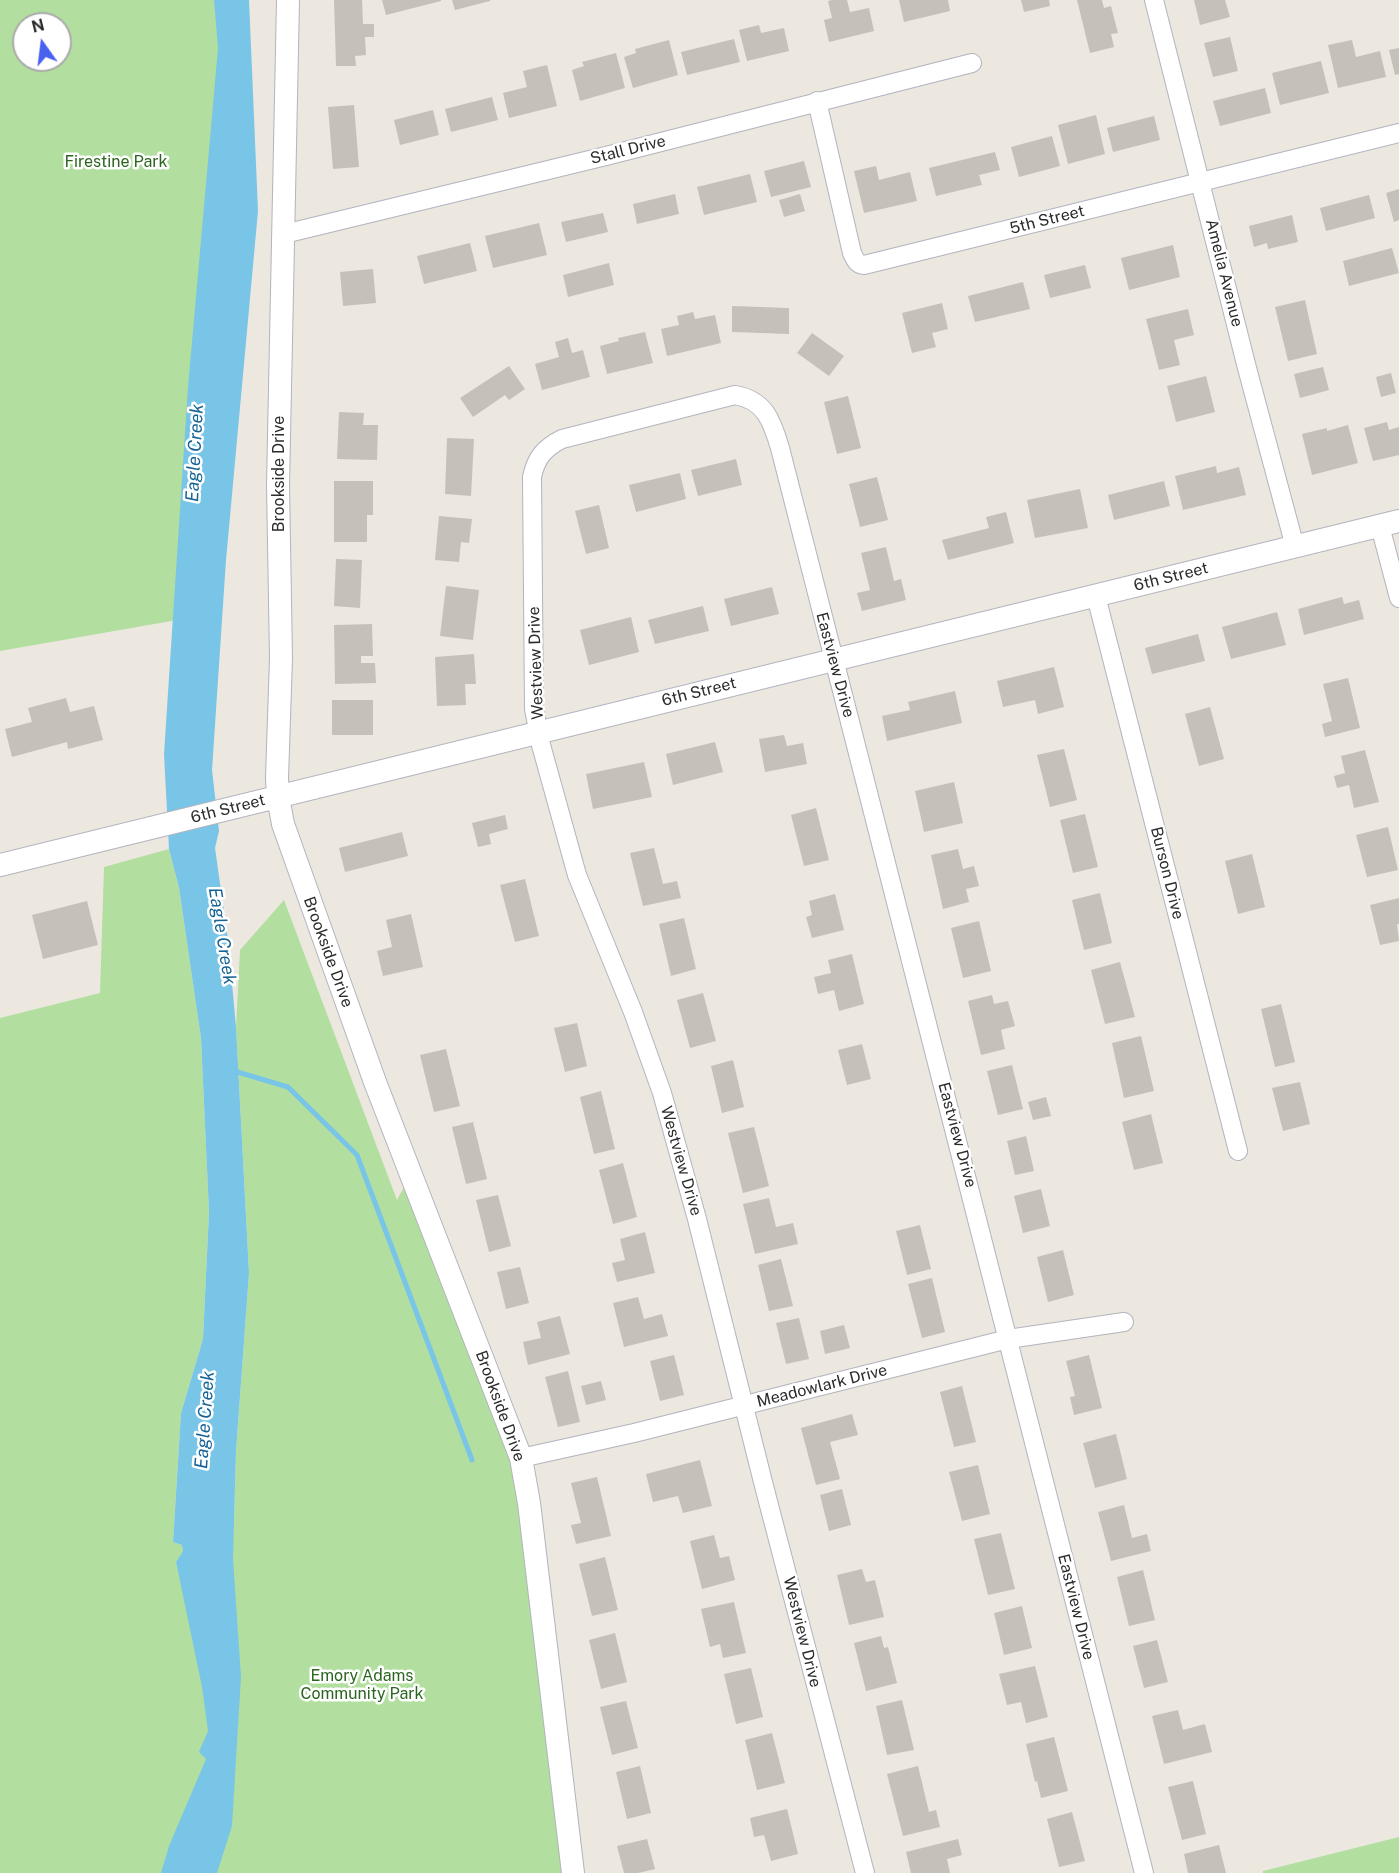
<!DOCTYPE html>
<html>
<head>
<meta charset="utf-8">
<style>
  body { margin:0 }
  #map { position:relative; width:1399px; height:1873px; overflow:hidden; background:#ece7df; font-family:"Public Sans",sans-serif }
  canvas { display:block }
  .north { position:absolute; left:12px; top:12px; width:60px; height:60px; box-sizing:border-box; background:#fff; border:2px solid #aaa; border-radius:50%; rotate:346deg; font-size:16px; font-weight:700; line-height:24px; text-align:center; color:#2b2b2b }
  .north::after { content:''; display:block; margin:auto; width:21px; height:27px; background:#4961ef; clip-path:polygon(50% 0,100% 100%,50% 72%,0 100%) }
</style>
</head>
<body>
<div id="map">
<canvas width="1399" height="1873"></canvas>
<div class="north">N</div>
</div>
<script>
const c = document.querySelector('canvas').getContext('2d');
c.lineJoin = 'round';
function paint(path, color) { c.fillStyle = color; c.fill(path, 'evenodd'); }
function trace(path, color, width, dash) { c.strokeStyle = color; c.lineWidth = width; c.lineCap = dash ? 'butt' : 'round'; c.setLineDash(dash || []); c.stroke(path); }
function write(font, color, halo, rows, align = 'center') {
  c.font = font + ' "Public Sans",sans-serif'; c.lineWidth = 5; c.setLineDash([]); c.textBaseline = 'middle'; c.strokeStyle = halo; c.fillStyle = color; for (const [text, x, y, turn = 0] of rows) {
    c.save(); c.translate(x, y); c.rotate((+turn || 0) * Math.PI / 180); c.textAlign = isNaN(turn) ? turn : align; if (halo) c.strokeText(text, 0, 0); c.fillText(text, 0, 0); c.restore();
  }
}
const green = new Path2D(`
  M0 0H236L200 616 0 651ZM24 24H60V60H24Z
  M169 849 179 888 201 1038 209 1212 203 1339 181 1413 173 1542 182 1545 184 1551 176 1562 188 1614 234 1524 236 1451 249 1273 236 1027 240 950 284 900 397 1200 411 1174 521 1458 572 1873H0V1018L100 993 104 867Z
  M1399 1837V1873H1263V1871Z`);
const water = new Path2D(`
  M214 0H249L258 211 226 560 212 770 219 831 215 848 228 940 236 1027 249 1273 236 1451 233 1559 241 1677 232 1826 217 1873H161L169 1846 206 1759 199 1752 208 1731 202 1687 176 1562 183 1551 182 1545 173 1542 181 1413 203 1339 209 1212 201 1038 179 888 169 849 164 754 188 387 218 48Z`);
const stream = new Path2D(`
  M234 1071 288 1087 357 1155 472 1460`);
const building = new Path2D(`
  M334 0H362L363 24H374V37H365L366 55 355 56 356 66H336Z
  M382 0H441V1L386 15Z
  M452 0H490V1L455 10Z
  M832 0H847L850 12 869 8 874 31 829 42 824 20 832 18 828 1Z
  M899 0H948L950 11 904 22Z
  M1021 0H1049L1050 6 1024 12Z
  M1077 0H1102L1104 8 1111 6 1118 33 1111 34 1114 47 1090 53Z
  M1194 0H1225L1230 17 1200 25Z
  M759 25 761 33 784 28 789 51 747 61 739 30Z
  M1230 37 1238 71 1213 77 1204 43Z
  M734 39 740 62 687 75 681 52Z
  M669 40 678 75 633 88 624 57 636 53 635 49Z
  M1352 40 1356 57 1380 51 1386 77 1338 88 1328 45Z
  M1399 48V74L1395 75 1389 50Z
  M616 53 625 88 580 101 572 70 584 66 582 62Z
  M1321 61 1329 93 1280 105 1272 73Z
  M547 65 557 106 509 118 503 93 527 87 523 71Z
  M1265 88 1271 113 1220 126 1213 101Z
  M492 97 498 120 451 132 445 109Z
  M354 105 359 167 333 169 328 107Z
  M433 110 439 135 400 145 394 120Z
  M1096 115 1105 154 1068 164 1058 125Z
  M1154 116 1160 140 1113 152 1107 128Z
  M1052 136 1060 166 1019 177 1011 147Z
  M995 152 1000 170 979 175 982 185 936 196 929 168Z
  M804 161 811 187 771 197 764 171Z
  M876 166 879 180 910 172 917 201 864 213 854 171Z
  M750 174 757 202 704 215 697 187Z
  M1399 189V220L1394 222 1386 193Z
  M675 194 679 214 637 224 633 204Z
  M800 194 805 211 784 217 779 200Z
  M1369 195 1375 218 1326 231 1320 208Z
  M603 213 608 232 566 242 561 222Z
  M1292 215 1298 242 1268 249 1267 243 1254 247 1249 226Z
  M539 223 547 255 493 268 485 236Z
  M470 243 477 271 424 284 417 256Z
  M1173 245 1180 277 1129 290 1121 258Z
  M1392 248 1399 273 1349 286 1343 261Z
  M609 263 614 285 568 297 563 275Z
  M1085 265 1091 288 1050 298 1044 275Z
  M373 269 376 303 343 306 340 272Z
  M1023 282 1030 309 975 322 968 296Z
  M1305 300 1317 354 1288 361 1275 307Z
  M942 303 948 329 932 333 936 347 912 353 902 313Z
  M732 306 789 308V334L732 332Z
  M1188 309 1194 335 1174 340 1180 365 1159 370 1146 319Z
  M693 312 695 319 715 315 721 343 667 356 661 329 679 325 677 316Z
  M645 332 653 363 607 374 600 346 619 341 618 338Z
  M812 333 844 356 829 376 797 353Z
  M568 338 572 353 583 350 590 377 542 390 535 364 559 357 555 342Z
  M509 366 525 389 509 400 505 395 473 417 460 398Z
  M1323 367 1329 390 1300 398 1294 374Z
  M1391 373 1396 393 1381 397 1376 377Z
  M1206 376 1215 412 1176 422 1167 386Z
  M848 396 861 448 837 454 824 402Z
  M339 412 364 413 363 425H378L377 460 337 459Z
  M1387 422 1389 430 1399 427V455L1373 461 1364 428Z
  M1348 425 1358 463 1312 475 1302 434 1327 428V431Z
  M447 438 474 439 471 496 445 494Z
  M736 459 742 485 698 496 691 470Z
  M1216 466 1217 473 1239 467 1246 495 1183 510 1175 476Z
  M680 473 686 499 636 512 629 485Z
  M877 477 888 520 860 527 849 484Z
  M334 481H373V515H367V542H334Z
  M1164 481 1170 506 1114 520 1108 495Z
  M1080 489 1088 528 1035 538 1027 500Z
  M599 505 609 548 586 554 575 511Z
  M1006 512 1014 543 948 560 942 540 989 528 986 517Z
  M439 516 472 519 469 543 461 542 459 562 435 560Z
  M886 547 894 581 901 579 906 600 862 611 857 593 870 590 861 553Z
  M336 559 362 560 360 608 334 606Z
  M446 586 479 590 473 640 440 636Z
  M772 587 779 614 731 626 724 599Z
  M1342 597 1344 604 1359 600 1364 619 1304 635 1298 609Z
  M703 606 709 631 655 644 648 620Z
  M1277 612 1286 645 1231 659 1222 627Z
  M631 617 639 652 589 665 580 630Z
  M372 624 373 656H361V663H375L376 683 335 684 334 625Z
  M1198 634 1205 661 1152 674 1145 648Z
  M474 654 476 684H465L466 705 437 706 435 657Z
  M1054 667 1064 707 1038 714 1035 700 1003 707 997 681Z
  M1348 678 1360 728 1325 737 1322 724 1332 721 1323 684Z
  M955 691 962 723 887 741 882 716 910 710 908 702Z
  M66 698 70 712 94 706 103 740 68 749 67 742 12 757 5 729 32 722 28 708Z
  M332 700H373V735H332Z
  M1210 707 1224 759 1199 766 1185 714Z
  M784 735 787 746 803 743 807 764 765 772 759 739Z
  M715 742 723 772 673 785 666 754Z
  M1064 749 1077 800 1050 807 1037 755Z
  M1365 750 1379 802 1354 808 1349 785 1337 788 1334 776 1345 773 1341 756Z
  M644 762 652 797 593 809 586 774Z
  M954 782 963 823 924 832 915 791Z
  M816 808 829 860 804 866 791 815Z
  M1085 814 1098 867 1073 873 1060 820Z
  M505 815 508 829 489 834 491 844 478 847 472 823Z
  M1388 827 1398 870 1367 877 1356 835Z
  M402 832 408 856 345 872 339 848Z
  M654 848 663 884 677 881 681 898 643 906 630 853Z
  M958 849 963 869 974 866 979 886 966 889 969 902 943 909 931 855Z
  M1252 854 1265 907 1238 914 1225 861Z
  M525 879 539 936 515 942 500 885Z
  M1100 893 1112 943 1084 950 1072 900Z
  M835 894 844 930 812 938 806 917 812 915 809 901Z
  M1399 898V924H1397L1399 941 1380 945 1370 905Z
  M87 901 98 945 43 959 32 915Z
  M411 914 423 967 383 976 377 951 392 947 386 920Z
  M684 918 696 969 671 976 659 924Z
  M979 921 991 971 963 978 951 928Z
  M852 954 864 1004 839 1011 834 990 818 994 814 977 831 973 828 960Z
  M1120 962 1135 1017 1105 1024 1091 970Z
  M703 993 716 1041 690 1048 677 1000Z
  M992 995 994 1004 1008 1001 1015 1026 1001 1030 1005 1049 981 1055 968 1001Z
  M1281 1004 1295 1062 1275 1067 1261 1009Z
  M577 1023 587 1066 565 1072 554 1028Z
  M1141 1036 1154 1091 1124 1098 1112 1043Z
  M862 1044 871 1079 847 1085 838 1050Z
  M446 1049 460 1106 434 1112 420 1055Z
  M733 1060 744 1107 722 1113 711 1066Z
  M1012 1065 1023 1109 998 1115 987 1071Z
  M1300 1082 1310 1124 1283 1131 1272 1088Z
  M601 1091 615 1149 594 1154 580 1097Z
  M1046 1097 1051 1116 1033 1120 1028 1102Z
  M1151 1114 1163 1163 1134 1170 1122 1122Z
  M473 1122 487 1179 466 1184 452 1127Z
  M754 1127 769 1186 743 1193 728 1133Z
  M1026 1136 1034 1171 1015 1175 1007 1141Z
  M623 1163 637 1217 613 1224 599 1170Z
  M1041 1189 1050 1226 1023 1233 1014 1196Z
  M498 1195 511 1246 489 1252 476 1200Z
  M769 1198 776 1227 793 1223 798 1244 755 1254 743 1204Z
  M920 1225 931 1269 907 1275 896 1231Z
  M645 1232 655 1273 617 1282 612 1263 625 1260 620 1239Z
  M1063 1250 1074 1295 1048 1302 1037 1257Z
  M781 1259 793 1306 769 1311 758 1265Z
  M520 1267 529 1303 506 1309 497 1272Z
  M932 1278 945 1332 922 1338 908 1284Z
  M638 1297 644 1319 662 1314 668 1336 624 1347 613 1303Z
  M560 1316 570 1354 528 1365 523 1342 541 1338 537 1322Z
  M799 1318 809 1359 786 1364 776 1323Z
  M844 1325 850 1348 825 1354 820 1331Z
  M674 1355 684 1395 660 1401 650 1361Z
  M1089 1355 1102 1408 1074 1415 1070 1397 1075 1396 1066 1361Z
  M568 1371 580 1422 558 1427 545 1377Z
  M601 1381 606 1400 586 1405 581 1386Z
  M962 1386 976 1442 954 1447 940 1392Z
  M852 1414 858 1435 830 1442 840 1479 816 1485 801 1428Z
  M1116 1434 1127 1479 1095 1488 1083 1443Z
  M700 1460 712 1506 683 1513 678 1496 653 1502 646 1474Z
  M978 1465 990 1514 962 1521 949 1472Z
  M597 1477 611 1536 576 1544 571 1525 581 1523 571 1483Z
  M842 1489 851 1525 829 1531 820 1495Z
  M1124 1505 1132 1538 1147 1534 1151 1551 1111 1561 1098 1512Z
  M1001 1533 1015 1589 988 1595 974 1539Z
  M714 1535 720 1558 729 1556 735 1580 702 1589 690 1541Z
  M605 1557 618 1610 592 1616 579 1564Z
  M862 1569 866 1582 875 1580 884 1617 849 1625 837 1575Z
  M1143 1570 1155 1620 1129 1626 1117 1577Z
  M734 1602 746 1653 723 1658 720 1644 710 1647 701 1609Z
  M1022 1606 1032 1648 1004 1655 994 1613Z
  M615 1633 627 1682 601 1689 589 1640Z
  M881 1636 884 1648 888 1647 897 1683 866 1691 854 1643Z
  M1157 1640 1168 1682 1144 1688 1133 1646Z
  M1035 1666 1048 1717 1026 1723 1021 1702 1007 1705 999 1674Z
  M751 1668 763 1717 736 1724 724 1674Z
  M902 1700 914 1750 887 1755 876 1706Z
  M626 1701 638 1748 612 1755 600 1707Z
  M1178 1710 1183 1730 1205 1724 1212 1752 1164 1764 1152 1716Z
  M772 1733 785 1783 757 1790 745 1740Z
  M1054 1737 1068 1791 1041 1798 1037 1781 1035 1782 1026 1744Z
  M640 1766 651 1813 627 1819 616 1772Z
  M918 1766 929 1812 936 1810 940 1827 903 1836 887 1774Z
  M1193 1781 1206 1834 1182 1840 1168 1787Z
  M787 1809 798 1854 771 1861 764 1835 754 1837 750 1818Z
  M1072 1812 1085 1861 1059 1867 1047 1819Z
  M647 1839 655 1869 638 1873H624L617 1846Z
  M958 1839 962 1855 947 1859 950 1873H911L906 1852Z
  M1219 1845 1226 1873H1188L1184 1854Z`);
const minor = new Path2D(`
  M1154 0 1247 368 1295 547
  M817 101 852 253C855 259 856 264 864 265L1399 133
  M284 234 606 156 972 63
  M1380 526 1399 598
  M1096 596 1238 1151
  M521 1458 634 1433 1008 1339 1124 1322
  M865 1873 764 1486 697 1219 662 1093 633 1012 577 875 541 745 534 709 532 477C536 458 544 448 562 439L735 395C765 400 772 421 780 448L1144 1873`);
const tertiary = new Path2D(`
  M288 0 278 485 281 658 277 778 278 797 283 824 375 1082 521 1458 529 1503 573 1873
  M0 865 1399 521`);
const streetNames = [
  ["Stall Drive",628,150,-14],
  ["5th Street",1047,220,-14],
  ["Amelia Avenue",1224,273,76],
  ["Brookside Drive",279,474,-90],
  ["6th Street",1171,577,-14],
  ["Westview Drive",536,663,-92],
  ["Eastview Drive",835,665,75],
  ["6th Street",699,692,-14],
  ["6th Street",228,809,-14],
  ["Burson Drive",1167,873,76],
  ["Brookside Drive",328,952,70],
  ["Eastview Drive",957,1135,75],
  ["Westview Drive",681,1161,74],
  ["Meadowlark Drive",822,1386,-14],
  ["Brookside Drive",500,1406,70],
  ["Eastview Drive",1076,1607,76],
  ["Westview Drive",802,1632,76]
];
const parkNames = [
  ["Firestine Park",116,162],
  ["Emory Adams",362,1676],
  ["Community Park",362,1694]
];
const waterNames = [
  ["Eagle Creek",195,453,-87],
  ["Eagle Creek",222,936,81],
  ["Eagle Creek",205,1420,-86]
];
paint(green, '#b2df9f');
paint(water, '#79c5e7');
trace(stream, '#79c5e7', 5);
paint(building, '#c5c1ba');
trace(minor, '#b2b4be', 20);
trace(tertiary, '#b2b4be', 24);
trace(minor, '#fff', 18);
trace(tertiary, '#fff', 22);
write('16px', '#2b2b2b', '#fff', streetNames);
write('16px', '#2b651f', '#fff', parkNames);
write('italic 18px', '#166495', '#fff', waterNames);
</script>
</body>
</html>
